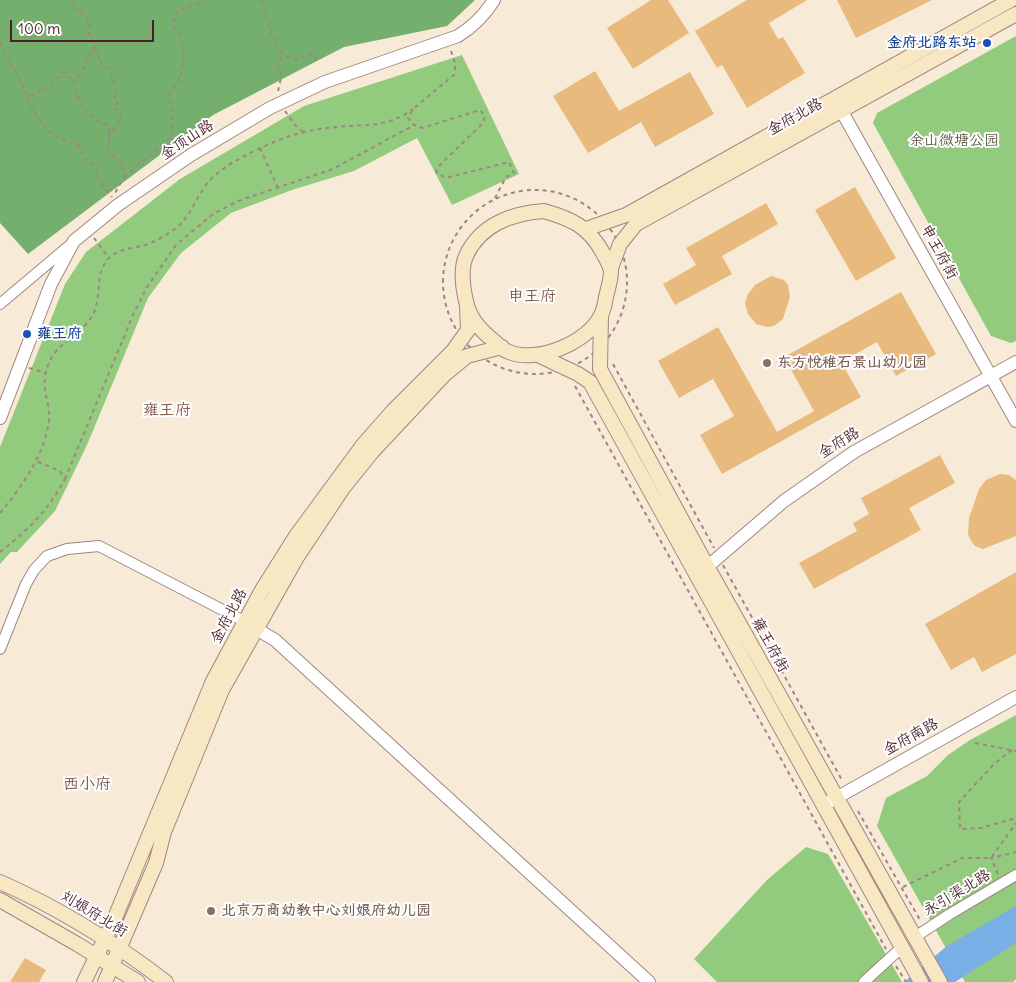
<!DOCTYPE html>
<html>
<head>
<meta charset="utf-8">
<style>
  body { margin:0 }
  #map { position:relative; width:1016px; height:982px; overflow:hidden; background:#f7ebd8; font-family:Delius,sans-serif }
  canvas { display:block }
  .scale { position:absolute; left:10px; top:20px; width:144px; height:22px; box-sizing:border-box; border:2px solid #4a1f2b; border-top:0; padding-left:6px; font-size:15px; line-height:18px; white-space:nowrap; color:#4a1f2b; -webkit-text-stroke:4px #fff; paint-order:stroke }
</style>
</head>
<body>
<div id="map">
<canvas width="1016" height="982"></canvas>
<div class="scale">100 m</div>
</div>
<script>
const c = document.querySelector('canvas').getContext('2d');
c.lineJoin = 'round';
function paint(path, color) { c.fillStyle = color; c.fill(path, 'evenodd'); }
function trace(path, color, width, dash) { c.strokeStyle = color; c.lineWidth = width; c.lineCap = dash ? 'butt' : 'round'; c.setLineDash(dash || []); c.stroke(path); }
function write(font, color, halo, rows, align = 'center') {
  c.font = font + ' Delius,"LXGW WenKai TC",sans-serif'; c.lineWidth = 4; c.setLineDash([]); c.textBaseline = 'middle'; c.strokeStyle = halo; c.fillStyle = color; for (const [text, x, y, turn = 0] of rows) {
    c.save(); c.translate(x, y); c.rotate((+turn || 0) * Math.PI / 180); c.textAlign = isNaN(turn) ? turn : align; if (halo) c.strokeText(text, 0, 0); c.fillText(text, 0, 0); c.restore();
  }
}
const green = new Path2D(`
  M1016 36V341L1011 343 991 336 873 123 877 113Z
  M462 55 519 174 452 205 417 138 354 171 292 190 231 213 181 253 148 298 87 445 55 511 17 552H11L0 564V447L65 284 86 252 180 179 304 106Z
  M1016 715V979L1013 982H965L877 826 886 798 927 776 948 755 970 740Z
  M806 847 828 854 902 982H717L694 959 767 880Z`);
const forest = new Path2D(`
  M0 0H475L447 26 344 47 213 115 28 254 0 223Z`);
const water = new Path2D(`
  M1016 906V943L955 982H904L947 946Z`);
const building = new Path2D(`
  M651 0H668L689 33 633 69 607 28Z
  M747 0H807L769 23 778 39 783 37 805 73 747 108 722 65 717 68 695 31Z
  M837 0H932L856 38Z
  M595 71 619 111 690 72 714 114 655 147 641 122 588 153 553 96Z
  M855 187 896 258 856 281 815 210Z
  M766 203 778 224 722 256 732 274 675 305 663 284 696 265 686 248Z
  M771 276 784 280 788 285 790 297 783 319 774 326 767 327 756 324 748 314 745 303 748 294 755 285Z
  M901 292 936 354 896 376 877 342 841 362 861 397 722 474 700 435 734 416 713 379 679 398 658 361 718 327 777 432 814 411 784 357Z
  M940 455 955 483 909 508 921 530 814 589 799 563 857 531 853 523 869 514 861 498Z
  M1000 474 1009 475 1016 480V536L983 549 975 546 971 541 968 534 969 518 979 489 986 480Z
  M1016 572V654L982 672 974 657 951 670 925 624Z
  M25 958 46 970 39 982H10Z`);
const path = new Path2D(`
  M72 0V6L87 18 90 25 89 34 103 67 111 71 117 94 114 98 117 103 114 108 121 112 116 127 110 134 108 152 122 163 124 177 115 193
  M261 0 272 36 277 43 276 46 284 56 297 59 314 54 318 64
  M0 42 28 97 48 87 64 72 74 82
  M94 45 88 62 74 82C77 103 88 119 108 125L110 133
  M451 51 455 63V74L413 109 408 118 414 125 422 128 480 110 485 116 483 123 439 166 436 172 446 178 509 162 514 173 506 177 493 202
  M278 91C280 83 283 74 277 67L282 54
  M28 97C39 124 48 137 78 144L85 160 96 168 99 180 112 197
  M285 111 294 124 303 132
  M260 148 278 188
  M124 177 173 135 170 93 180 78 184 61 181 36 173 25 177 11 206 0
  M443 282a92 92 0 1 1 184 0a92 92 0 1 1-184 0Z
  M94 238 109 258
  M613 364 714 548
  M29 368 47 373
  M575 386 886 949
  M65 479 133 315 147 287 176 245 213 214 238 201 333 169 414 125
  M0 513C22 486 44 456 49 421 51 402 39 389 48 365 56 343 79 336 91 318 102 302 95 279 105 263 113 250 128 249 141 246 152 244 166 235 175 229 192 216 196 195 210 180 224 166 243 156 261 148 285 136 310 129 337 127 367 124 387 128 413 109
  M0 552C29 529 47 512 65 479L60 471 36 461
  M723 565 843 782
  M975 743 1016 751
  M1012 750 994 764 959 802 960 829 981 828 1016 818
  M858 811 920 920
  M998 874 991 858 1016 852
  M903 887 962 858H991L1016 823
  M896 966 906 982`);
const minor = new Path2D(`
  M0 304 70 245
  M0 649 26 584 34 570 47 556 67 549 99 546 244 621
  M915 937 950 914 1016 875
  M864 982 901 948`);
const tertiary = new Path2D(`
  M837 103 1016 421
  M0 418 51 284 74 241 118 205 191 155 270 108 325 82 458 36C474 26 484 16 494 0
  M700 573 784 501 854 452 1016 362
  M248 624 275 640 649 982
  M829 802 1016 697`);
const secondary = new Path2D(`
  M544 211C572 219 589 227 603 253 606 259 610 265 611 271 611 280 608 288 606 297 605 302 604 310 601 315 589 342 537 364 509 352 503 350 498 345 494 341 481 331 469 318 466 301 463 288 460 270 466 256 480 225 512 213 544 211Z
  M586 229 626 215 1011 0
  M611 268 620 244 636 224 1016 14
  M601 316 600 369 707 566 940 982
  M538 355 578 374 590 382 921 982
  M0 882C59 908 115 943 166 982
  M0 900 77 944 138 982
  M84 982 114 920 213 681 262 590 296 536 363 445 393 411 453 351 468 330 467 308
  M105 982 156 863 164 832 222 690 297 557 343 488 372 452 445 374 467 356 502 347`);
const markers = [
  [987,43,5,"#1a4fb4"],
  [27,334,5,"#1a4fb4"],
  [767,363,5,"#8d6e63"],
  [211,911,5,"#8d6e63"]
];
const transitNames = [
  ["金府北路东站",977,43],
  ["雍王府",37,334,"left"]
];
const streetNames = [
  ["金府北路",795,117,-29],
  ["金顶山路",187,140,-33],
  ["申王府街",939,252,61],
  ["金府路",839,443,-32],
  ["金府北路",229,616,-62],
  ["雍王府街",770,645,61],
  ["金府南路",911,737,-29],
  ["永引渠北路",957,893,-31],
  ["刘娘府北街",94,914,31]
];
const parkNames = [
  ["余山微塘公园",954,141]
];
const educationNames = [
  ["东方悦稚石景山幼儿园",777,363],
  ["北京万商幼教中心刘娘府幼儿园",221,911]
];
const neighbourhoodNames = [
  ["申王府",532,296],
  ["雍王府",167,410],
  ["西小府",87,784]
];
paint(green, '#92cb7e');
paint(forest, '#75af6d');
paint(water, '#77afe6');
paint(building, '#e9ba7d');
trace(minor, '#a08582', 12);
trace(tertiary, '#a08582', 14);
trace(secondary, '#a08582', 16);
trace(path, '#a08582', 2, [4, 4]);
trace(minor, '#fff', 10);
trace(tertiary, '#fff', 12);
trace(secondary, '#f8e7c3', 14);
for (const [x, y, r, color] of markers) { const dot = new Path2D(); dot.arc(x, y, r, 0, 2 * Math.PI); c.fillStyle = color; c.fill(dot); trace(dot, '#fff', 2); }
write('bold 15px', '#164399', '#fff', transitNames, 'right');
write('15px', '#4a1f2b', '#fff', streetNames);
write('15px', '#635b48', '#fff', parkNames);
write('bold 15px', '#785e54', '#fff', educationNames, 'left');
write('16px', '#825548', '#fff', neighbourhoodNames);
</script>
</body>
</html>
